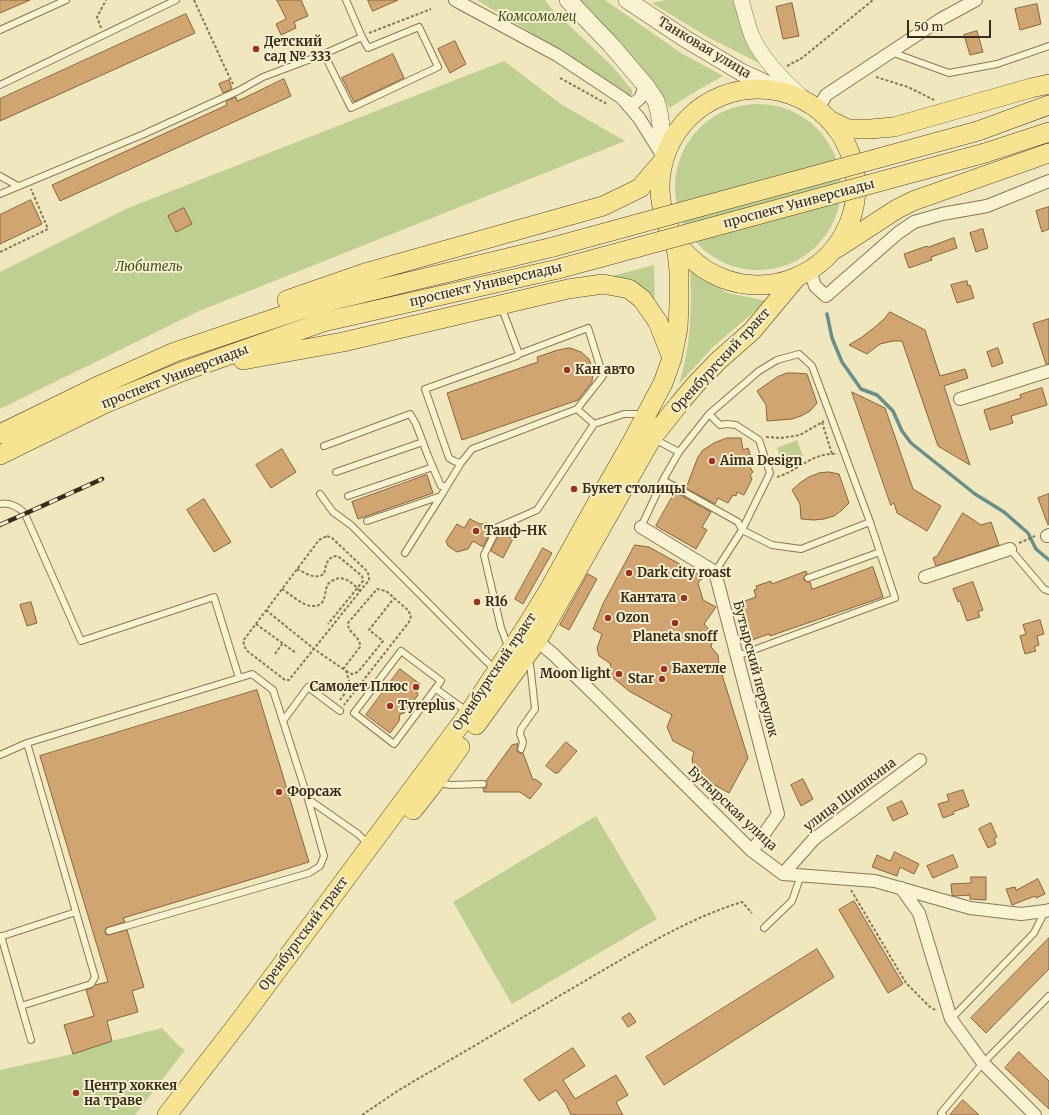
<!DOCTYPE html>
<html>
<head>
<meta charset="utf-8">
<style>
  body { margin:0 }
  #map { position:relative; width:1049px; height:1115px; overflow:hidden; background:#f0e7be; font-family:Merriweather,serif }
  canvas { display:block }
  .scale { position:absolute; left:907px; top:20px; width:84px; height:18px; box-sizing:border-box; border:2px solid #372c1b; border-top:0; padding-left:5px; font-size:12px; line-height:14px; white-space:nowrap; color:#372c1b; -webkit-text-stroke:3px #f7f0ce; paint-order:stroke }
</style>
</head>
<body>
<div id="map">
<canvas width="1049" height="1115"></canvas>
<div class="scale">50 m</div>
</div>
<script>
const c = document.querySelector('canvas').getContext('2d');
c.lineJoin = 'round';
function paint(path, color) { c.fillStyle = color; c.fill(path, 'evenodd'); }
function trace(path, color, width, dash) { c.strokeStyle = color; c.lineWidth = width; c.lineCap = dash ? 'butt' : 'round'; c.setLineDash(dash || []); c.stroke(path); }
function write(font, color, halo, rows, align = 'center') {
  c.font = font + ' Merriweather,serif'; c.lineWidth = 4; c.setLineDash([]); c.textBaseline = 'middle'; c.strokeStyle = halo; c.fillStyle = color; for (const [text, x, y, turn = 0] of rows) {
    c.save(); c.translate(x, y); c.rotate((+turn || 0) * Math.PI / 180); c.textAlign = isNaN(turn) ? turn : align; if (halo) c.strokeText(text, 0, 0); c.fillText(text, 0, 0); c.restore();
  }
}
const green = new Path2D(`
  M477 0H545L551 8 613 67 632 90V95L626 97 579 62Z
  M580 0H605L681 53 723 76 698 90 669 108 660 91 641 67Z
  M666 0H735L746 40 765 66 706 36 652 3Z
  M504 61 562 105 625 141 199 311 0 409V272L128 208Z
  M675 187a83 83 0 1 1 166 0a83 83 0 1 1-166 0Z
  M654 265 655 309 612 276Z
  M690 269 704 280 728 293 767 301 714 346 679 384C691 346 692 308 690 269Z
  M797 440 803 456 783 463 777 448Z
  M596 816 657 919 512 1004 453 902Z
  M162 1028 180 1047 185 1050 135 1115H0V1070L73 1054 112 1041Z`);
const stream = new Path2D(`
  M827 314 832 338 842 362 861 389 877 395 893 411 902 431 911 443 975 494 1004 512 1028 533 1036 549 1049 560`);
const building = new Path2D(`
  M0 0H30L0 13Z
  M277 0H301L308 16 294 22 296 28 281 35 276 24 286 19Z
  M368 0H398L373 11Z
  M792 3 799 36 783 39 776 7Z
  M1037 4 1041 24 1020 30 1015 9Z
  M186 14 195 33 0 121V99Z
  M977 31 983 52 970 55 964 35Z
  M455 41 466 64 450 73 438 49Z
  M393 54 404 78 354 102 342 78Z
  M284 79 291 96 60 201 52 185 227 105 226 101 236 97 237 101Z
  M229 80 232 89 223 93 219 84Z
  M31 200 42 224 0 244V215Z
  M1049 207V229L1042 232 1036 211Z
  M184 208 192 224 176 232 168 216Z
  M983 229 988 248 976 252 970 233Z
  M954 238 957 248 931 257 932 260 909 268 904 254 927 246 928 247Z
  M967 281 968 286 970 285 974 298 957 303 951 285Z
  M890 312 925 330 940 376 965 369 968 378 944 386 970 465 938 446 902 341H893L880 344 867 354 849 345 862 337 875 327 884 319Z
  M1049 319V364H1046L1033 324Z
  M570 348 581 352 589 359 593 370 592 382 578 400 462 440 447 393 538 362 537 357 558 350Z
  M998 348 1003 363 992 367 987 352Z
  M787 373H796L807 374 817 403 810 411 801 416 792 419 767 421 766 405 757 391 777 377Z
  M1042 388 1047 405 1011 416 1013 423 990 430 984 410 1021 398 1020 395Z
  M852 392 885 408 913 489 941 506 927 531 897 513 894 503 891 505Z
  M727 438H741L743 450 748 448 752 460 747 462 753 472 750 475 752 479 744 495 737 492 736 496 733 495 728 503 718 498 715 504 686 488 698 457 703 450 714 443Z
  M282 449 296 472 271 488 256 465Z
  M829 472 839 474 849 503 842 510 834 516 824 519 814 520 801 519 800 504 792 490 801 482 809 477 819 473Z
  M427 475 433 493 358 519 352 502Z
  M675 492 711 512 702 527 707 530 696 549 656 526Z
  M1049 494V524L1048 525 1038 498Z
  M204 499 231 542 214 552 187 510Z
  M963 513 981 525 991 522 999 545 936 566 933 558 937 556Z
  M470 519 480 524 487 523 493 527 483 547 473 541 468 549 457 552 448 546 446 541 457 524 464 528Z
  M501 531 513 539 503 558 491 551Z
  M635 545 649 547 703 577 698 583 703 600 716 607 704 624 714 635 711 647 718 655 719 665 748 758 729 793 695 774 692 759 694 752 673 741 667 727 672 715 629 691 607 673 611 664 599 656 597 648 602 634 593 629 603 604Z
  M543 548 552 553 523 604 515 599Z
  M873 567 883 597 770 636 769 634 752 640 739 603 756 597 754 590 757 589 756 586 771 581 772 584 806 571 807 574 804 577V580L807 582H810L812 589Z
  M588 574 597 579 569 630 560 625Z
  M973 582 983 610 978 612 980 617 967 621 960 601 958 602 953 589Z
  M31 602 37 623 27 626 20 605Z
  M1040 620 1044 634 1037 636 1039 645 1034 647 1036 651 1025 654 1020 636 1026 634 1023 625Z
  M400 669 420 684 416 689 418 695 404 713 400 714 399 721 390 733 366 715Z
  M257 690 309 862 123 918 125 922 106 928 105 932 106 934 108 935 127 930 144 987 132 991 138 1012 107 1021 112 1041 73 1054 64 1025 94 1016 86 990 92 988 95 985 108 982 40 756Z
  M566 742 577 751 558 773H555L546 766Z
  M518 744 517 750 519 753H523L533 780 535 779 542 784 530 799 520 792H484L483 788H486L487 784 486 781 512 745Z
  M803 779 813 799 801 806 791 785Z
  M963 790 969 806 953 812 954 814 943 818 938 804 949 801 947 795Z
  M902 801 908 814 893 821 887 808Z
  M991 823 997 837 994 839 996 844 988 848 979 829Z
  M895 852 919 864 914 874 900 867 897 876 872 867 877 855 890 861Z
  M953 855 958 867 933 878 927 866Z
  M971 877H986V900L970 899V895L955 896 952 895 951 884 971 883Z
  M1038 879 1045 894 1036 898 1035 896 1012 905 1006 889 1015 887 1016 890Z
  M854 901 903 984 888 993 839 910Z
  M1049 938V969L986 1033 971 1018Z
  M817 949 834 977 664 1085 646 1057Z
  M630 1013 636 1022 628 1027 622 1018Z
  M573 1048 585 1066 563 1080 575 1099 616 1075 628 1095 616 1102 623 1115H571L566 1104 556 1090 539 1101 524 1080Z
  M1019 1052 1049 1081V1109L1005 1068Z
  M963 1100 979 1115H950Z`);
const path = new Path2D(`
  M194 0 227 72 233 84
  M101 28 97 17 106 0
  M369 33 431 9
  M787 66 802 58 873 0
  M876 77 908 87 934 100
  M560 78 607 104
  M0 252 48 229 31 189
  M822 422 832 454
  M766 437 781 438 800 435 824 421
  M777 477C798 471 812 452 837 454
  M327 536 332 538 367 571 369 576V580L289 680H285L246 650 243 641 319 540Z
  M1019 543 1035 536
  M297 569C306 573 314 580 324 574 326 565 327 556 338 556L362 576 363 581 328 624
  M282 589C290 594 303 606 312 606 326 607 324 595 327 586 328 583 331 581 334 580 344 574 353 584 360 591
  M266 610 314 649 346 671 349 680 348 689 340 700
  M256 624 296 653
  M275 654 282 644
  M343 669 360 647C361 636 347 633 348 623L377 589 386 591 408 610 411 616 409 622 344 705
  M346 671 352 674 358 672 383 641 369 630 394 598
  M851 890 906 983 930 1007 937 1011
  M362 1115 399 1090 641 948C673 930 706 913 742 902L752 913`);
const service = new Path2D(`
  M0 30 66 0
  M891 52 949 73 997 64 1049 46
  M324 54 351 108 438 67 419 27 368 48 362 37
  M0 85 176 0
  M0 176 18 186
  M0 194 144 134 238 91 263 77 324 54 362 37 346 0
  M501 306 519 354 588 328 603 376 577 409 594 424
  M519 354 517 356 425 389 449 458 454 461 461 463 472 449 577 409
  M654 439 679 452
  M324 446 410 414 416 424 428 456 441 486H447L461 463
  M336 472 423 442
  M663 480 738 522 742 530 772 545 801 549 870 522 812 366 799 354 777 360 759 371 709 414
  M320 494 333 512 351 525 483 658 496 670
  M348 496 433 467
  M0 504C9 502 19 507 25 514L81 641 214 597 239 678
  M367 521 441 496 447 486
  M641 527 663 480 679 452 709 414 720 425 727 424 736 425 759 440 770 473 742 530 715 572
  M1010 549 1044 589 1049 591
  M405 553 441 496
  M808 578 880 552
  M508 646 501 628 484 555 498 527 537 510 594 424 624 414H644
  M401 651 441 681 394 744 354 713Z
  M737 656 895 598 870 522
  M436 689 468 712
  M283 721 308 687 340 711
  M521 749 523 742 520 734 521 729 535 709 531 672 529 660
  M0 755 27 743
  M438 783 451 785 483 784
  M308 799 358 834 369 845
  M76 912 27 743 252 674 273 690 308 799 324 856 320 866 309 873 109 931
  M764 928 792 901 801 875
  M0 936H1L31 1040
  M0 937 76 912 95 977 91 984 21 1006
  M951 1019 1034 933 1045 911
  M943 1115 941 1113 983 1063 1049 996`);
const minor = new Path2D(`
  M455 0 557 55 622 98 639 118 664 158
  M623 99 631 104C642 100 643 94 644 83
  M818 109 826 95 941 19 976 0
  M810 270 815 286 826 296 898 233 914 222 942 214 987 206 1049 181
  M960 399 1049 371
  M641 527 715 572 778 814 752 851
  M1047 536 1049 535
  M925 577 1010 549
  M537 641 553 654 595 695 752 851 783 874 875 881 970 908 1021 914 1045 911 1049 910
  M783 874 814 839 920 760
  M901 888 919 913 951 1019 983 1063 1035 1115`);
const tertiary = new Path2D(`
  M741 0C745 12 747 24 752 36 762 60 786 83 805 100`);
const secondary = new Path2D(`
  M568 0 611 45 646 86 656 101 659 112 665 154
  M627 0 684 38 741 72 784 92`);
const primary = new Path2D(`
  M660 187a98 98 0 1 1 196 0a98 98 0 1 1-196 0Z
  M829 120 848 129H870L894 127 1031 88 1049 84
  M978 131 1049 105
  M985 153 1049 132
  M837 248 897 209 913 201 1049 153
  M287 300 365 273 603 206 640 188 663 161
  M243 360 343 342 568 289 603 284 629 289 642 299 658 322 672 358
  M0 434 96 387 175 352 317 304 553 247
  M0 455 104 404 181 372 323 322 558 269
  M476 725 537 641 652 438 679 404 695 385 718 361 752 331 797 277
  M413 810 435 782 460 747
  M167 1115 242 1018 469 713 524 630 547 593 593 510 633 440 663 383 672 358 678 328 679 304V271L677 252 665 219`);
const rail = new Path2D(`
  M0 525 102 479`);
const primaryBridge = new Path2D(`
  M553 247 978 131
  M558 269 985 153`);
const markers = [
  [256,49,4,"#9a3223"],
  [567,370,4,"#9a3223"],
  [712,461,4,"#9a3223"],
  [574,489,4,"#9a3223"],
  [476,531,4,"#9a3223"],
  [629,573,4,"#9a3223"],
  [684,598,4,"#9a3223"],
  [477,602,4,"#9a3223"],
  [608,618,4,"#9a3223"],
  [675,623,4,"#9a3223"],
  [664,669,4,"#9a3223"],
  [619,674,4,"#9a3223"],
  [662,679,4,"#9a3223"],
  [416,687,4,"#9a3223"],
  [390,706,4,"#9a3223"],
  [279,792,4,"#9a3223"],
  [76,1093,4,"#9a3223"]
];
const parkNames = [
  ["Комсомолец",537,17],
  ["Любитель",149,267]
];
const poiNames = [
  ["Детский",264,42],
  ["сад № 333",264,57],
  ["Кан авто",575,370],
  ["Aima Design",720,461],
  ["Букет столицы",582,489],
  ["Таиф-НК",484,531],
  ["Dark city roast",637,573],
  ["Кантата",676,598,"right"],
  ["R16",485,602],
  ["Ozon",616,618],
  ["Planeta snoff",675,637,"center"],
  ["Бахетле",672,669],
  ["Moon light",611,674,"right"],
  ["Star",654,679,"right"],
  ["Самолет Плюс",408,687,"right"],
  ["Tyreplus",398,706],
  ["Форсаж",287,792],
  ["Центр хоккея",84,1086],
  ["на траве",84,1101]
];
const streetNames = [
  ["Танковая улица",704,48,31],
  ["проспект Универсиады",799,204,-15],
  ["проспект Универсиады",486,285,-13],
  ["Оренбургский тракт",721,361,-47],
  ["проспект Универсиады",175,377,-21],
  ["Бутырский переулок",755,669,75],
  ["Оренбургский тракт",495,672,-56],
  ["улица Шишкина",850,795,-37],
  ["Бутырская улица",732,809,43],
  ["Оренбургский тракт",304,934,-53]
];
paint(green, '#bfce91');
trace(stream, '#698f8a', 3.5);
paint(building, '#d0a572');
trace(building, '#89643b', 1);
trace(service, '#897756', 8);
trace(minor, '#897756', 14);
trace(tertiary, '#897756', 16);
trace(secondary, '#6a5839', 18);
trace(primary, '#56442b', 20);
trace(path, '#897756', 2, [3, 2]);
trace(service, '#faf3d1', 6);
trace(minor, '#faf3d1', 12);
trace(tertiary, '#faf3d1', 15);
trace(secondary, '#faf3d1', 17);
trace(primary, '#f6e493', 19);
trace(rail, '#372c1b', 4.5);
trace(rail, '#f7f0ce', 3, [9]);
trace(primaryBridge, '#56442b', 20, []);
trace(primaryBridge, '#f6e493', 19);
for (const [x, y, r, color] of markers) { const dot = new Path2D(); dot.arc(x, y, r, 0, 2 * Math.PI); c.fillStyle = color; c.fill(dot); trace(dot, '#f7f0ce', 1.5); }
write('italic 13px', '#415521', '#f7f0ce', parkNames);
write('bold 13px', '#372c1b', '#f7f0ce', poiNames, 'left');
write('13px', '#372c1b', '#f7f0ce', streetNames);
</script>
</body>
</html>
